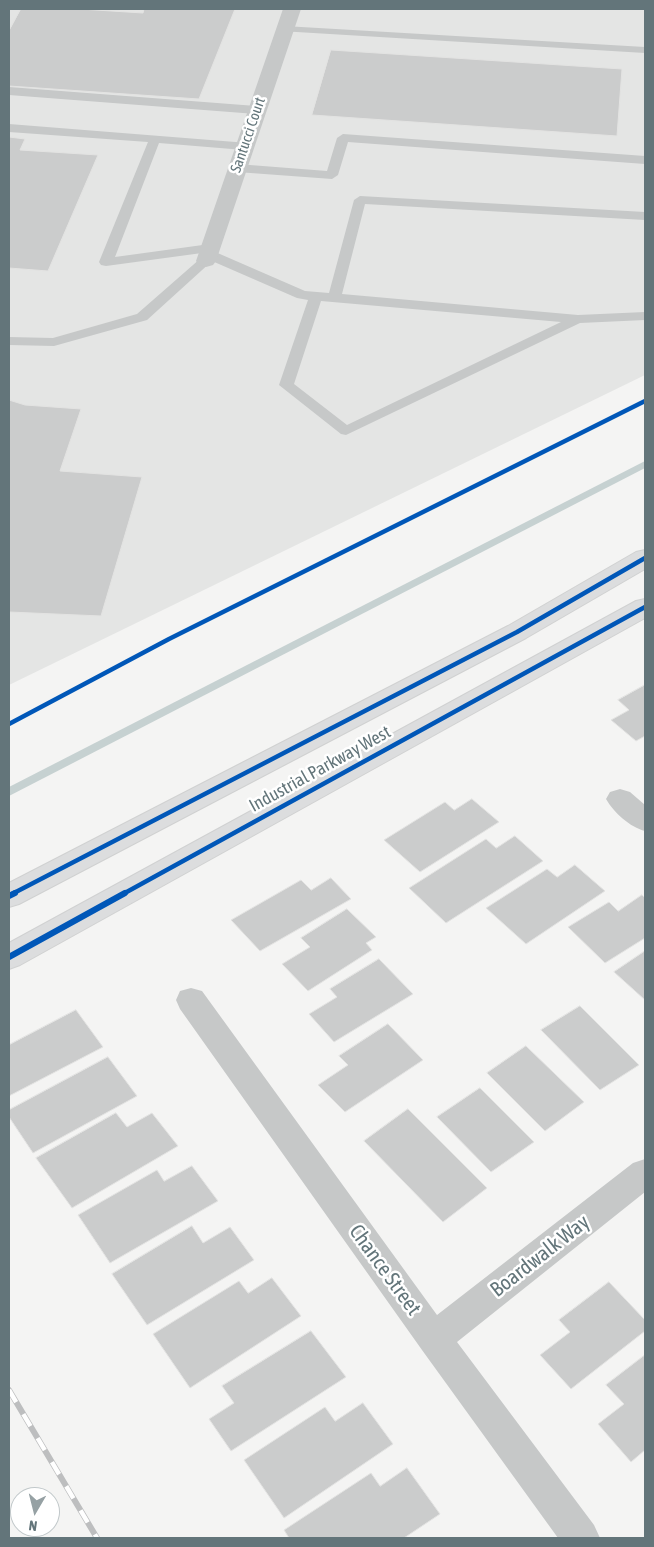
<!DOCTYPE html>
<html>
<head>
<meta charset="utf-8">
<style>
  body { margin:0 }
  #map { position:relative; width:654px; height:1547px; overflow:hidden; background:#f4f4f3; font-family:"Asap Condensed",sans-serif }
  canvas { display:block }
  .frame { position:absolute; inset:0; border:10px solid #63757a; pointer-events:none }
  .north { position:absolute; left:10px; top:1487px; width:50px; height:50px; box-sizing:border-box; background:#fff; border:1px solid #c1c8ca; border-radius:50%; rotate:188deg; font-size:14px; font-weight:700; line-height:20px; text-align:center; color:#63757a }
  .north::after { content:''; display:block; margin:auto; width:18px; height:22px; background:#96a1a4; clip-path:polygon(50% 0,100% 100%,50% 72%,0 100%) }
</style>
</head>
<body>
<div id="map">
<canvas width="654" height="1547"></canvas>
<div class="frame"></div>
<div class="north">N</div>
</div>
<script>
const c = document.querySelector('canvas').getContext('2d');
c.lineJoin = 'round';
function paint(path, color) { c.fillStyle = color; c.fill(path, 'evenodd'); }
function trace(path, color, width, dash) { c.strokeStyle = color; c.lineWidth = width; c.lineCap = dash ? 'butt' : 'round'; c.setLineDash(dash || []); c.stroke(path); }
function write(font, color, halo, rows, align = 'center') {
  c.font = font + ' "Asap Condensed",sans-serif'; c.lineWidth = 5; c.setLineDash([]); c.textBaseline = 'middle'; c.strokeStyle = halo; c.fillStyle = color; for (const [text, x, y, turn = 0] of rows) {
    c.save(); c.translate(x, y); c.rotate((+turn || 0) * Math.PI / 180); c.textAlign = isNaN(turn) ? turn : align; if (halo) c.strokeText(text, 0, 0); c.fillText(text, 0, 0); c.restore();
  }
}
const built = new Path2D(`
  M9 9H645V375L9 685Z`);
const stream = new Path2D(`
  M645 461V468L9 796V787Z`);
const building = new Path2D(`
  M21 9H80L143 13 144 9H235L199 99 9 86V31Z
  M331 50 622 69 617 136 312 115Z
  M9 137 25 139 20 150 98 155 48 271 9 268Z
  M9 400 25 405 81 409 60 471 142 477 101 616 9 612Z
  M645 685V736L636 741 611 720 629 710 618 700Z
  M472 799 499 822 420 872 384 840 445 802 454 810Z
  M515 836 543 861 446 923 409 888 486 839 496 848Z
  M575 865 605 891 526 944 486 908 547 869 557 877Z
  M331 878 351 899 260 951 231 920 301 880 311 890Z
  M642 895 645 898V938L605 963 568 927 609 902 618 911Z
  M347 909 376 937 366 943 372 950 308 991 282 964 310 947 301 938Z
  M645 951V1000L614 972Z
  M379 959 413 994 334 1042 309 1014 337 997 330 989Z
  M580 1006 639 1065 600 1090 541 1030Z
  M76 1010 103 1047 9 1096V1045Z
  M388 1024 423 1060 345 1112 318 1085 348 1065 339 1056Z
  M526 1046 584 1102 545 1131 487 1073Z
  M108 1057 137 1096 33 1153 9 1117V1110Z
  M480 1088 534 1142 491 1172 437 1117Z
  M408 1109 487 1188 443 1222 364 1141Z
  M116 1113 127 1127 152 1113 178 1146 72 1208 36 1158Z
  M192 1166 218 1201 110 1263 78 1215 157 1170 164 1181Z
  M192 1226 203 1243 230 1227 254 1260 147 1325 112 1274Z
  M272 1278 301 1316 190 1388 153 1334 239 1281 248 1293Z
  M609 1282 645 1320V1331L571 1389 540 1355 570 1332 559 1320Z
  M311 1331 346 1377 231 1451 209 1419 234 1403 222 1386Z
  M645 1355V1450L631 1462 598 1424 624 1404 606 1385Z
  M363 1403 393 1444 284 1518 244 1460 325 1407 335 1421Z
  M407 1468 440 1514 404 1538H289L284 1530 371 1473 380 1486Z`);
const lane = new Path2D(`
  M284 26 645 47V53L280 31 278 29Z
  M9 87 256 106 262 110 256 114 9 95Z
  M9 124 248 143 250 146 244 150 159 143 115 257 210 244 217 248 213 251 305 291 329 293 354 200 360 196 645 212V220L365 204 342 294 578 315 645 312V320L580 323 346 435 341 434 279 385 308 300 297 298 212 261 147 320 54 346 9 345V337L53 338 137 314 201 258 205 257 202 253 106 266 101 265 99 262 148 142 9 132ZM321 301 561 322 347 425 294 384Z
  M343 134 645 156V164L348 142 338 175 332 179 237 172 231 168 237 164 327 171 337 138Z`);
const street = new Path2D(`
  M283 9H301L216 261 213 265 206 267 199 265 196 261Z
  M620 789 630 792 645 805V831C630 827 614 813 606 799L610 792Z
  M191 988 202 991 437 1315 633 1163 645 1159V1192L457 1342 594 1525 600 1538H558L422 1350 180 1009 176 1000 180 991Z`);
const secondary = new Path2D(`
  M645 550V569L526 638 19 904 9 907V883L508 626 636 552Z
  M645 599V618L20 965 9 969V943L636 601Z`);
const rail = new Path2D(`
  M9 1390 97 1538`);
const cyclewayFar1 = new Path2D(`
  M9 724 169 639 645 401
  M12 894 517 632 645 558
  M123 894 645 607`);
const cycleway = new Path2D(`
  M9 896 15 893
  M9 957 125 893`);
const farStreetnames = [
  ["Santucci Court",248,135,-71]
];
const streetNames = [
  ["Industrial Parkway West",320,769,-29]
];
const nearStreetnames = [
  ["Boardwalk Way",540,1256,-38],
  ["Chance Street",385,1270,54]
];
paint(built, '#e4e5e4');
paint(stream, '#c6d1d1');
paint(building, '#cbcccc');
trace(building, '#e3e3e2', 1);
trace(secondary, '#d0d1d1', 2);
paint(lane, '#c6c8c8');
paint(street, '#c6c8c8');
paint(secondary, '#dcddde');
trace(rail, '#bdbebf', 6);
trace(rail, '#fff', 4.5, [14]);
trace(cyclewayFar1, '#0057b8', 4.5);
trace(cycleway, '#0057b8', 6);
write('15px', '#63757a', '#fff', farStreetnames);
write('18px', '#63757a', '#fff', streetNames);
write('21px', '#63757a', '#fff', nearStreetnames);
</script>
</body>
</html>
